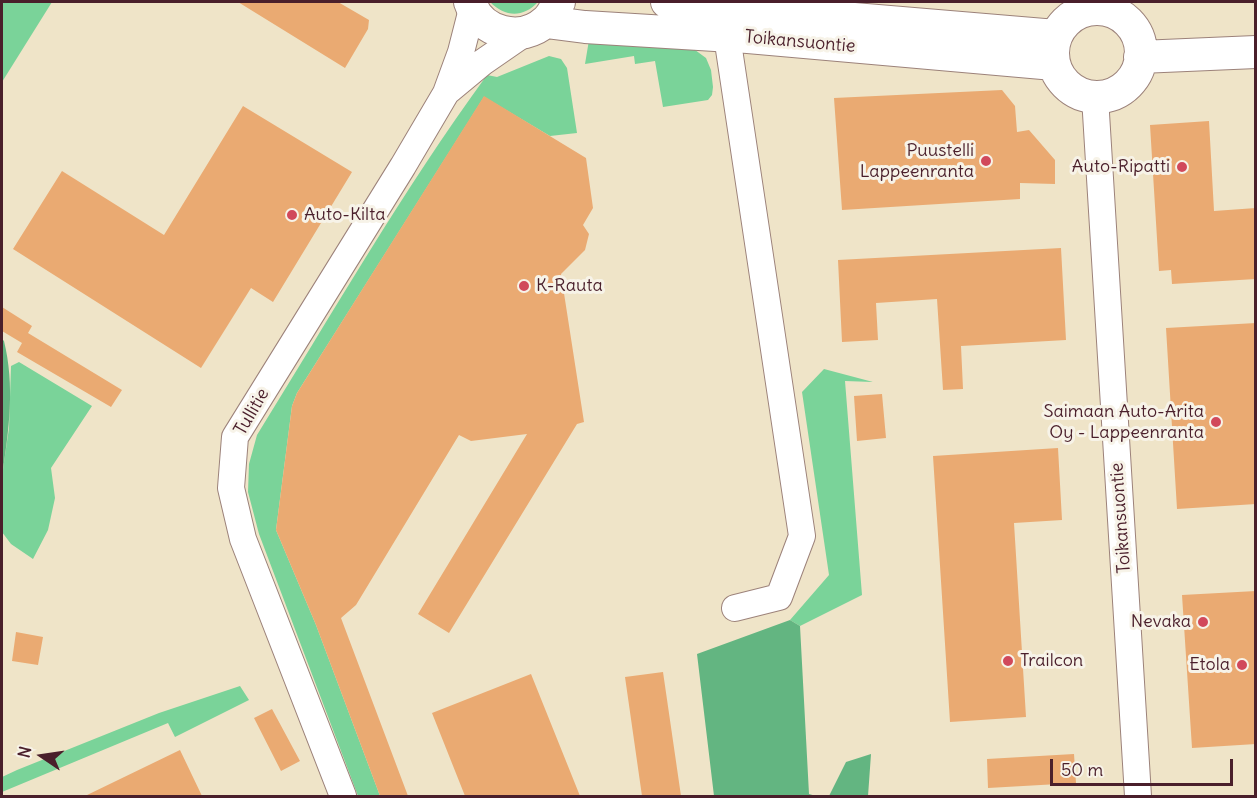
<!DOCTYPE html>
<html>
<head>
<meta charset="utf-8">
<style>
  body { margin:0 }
  #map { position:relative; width:1257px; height:798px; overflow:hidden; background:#efe4c8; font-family:Delius,sans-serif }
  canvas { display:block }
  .frame { position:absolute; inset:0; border:3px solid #4a1f2b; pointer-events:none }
  .north { position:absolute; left:12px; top:726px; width:60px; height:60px; -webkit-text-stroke:4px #f7f3e8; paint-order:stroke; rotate:283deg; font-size:16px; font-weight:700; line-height:24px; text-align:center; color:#4a1f2b }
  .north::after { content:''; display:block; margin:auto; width:21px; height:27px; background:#4a1f2b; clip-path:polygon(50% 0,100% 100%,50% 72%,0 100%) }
  .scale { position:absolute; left:1050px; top:759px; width:183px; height:27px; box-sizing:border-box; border:3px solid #4a1f2b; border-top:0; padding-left:8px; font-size:18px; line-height:21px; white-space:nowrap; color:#4a1f2b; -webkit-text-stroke:4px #f7f3e8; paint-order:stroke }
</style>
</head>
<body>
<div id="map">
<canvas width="1257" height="798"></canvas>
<div class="frame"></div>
<div class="north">N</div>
<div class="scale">50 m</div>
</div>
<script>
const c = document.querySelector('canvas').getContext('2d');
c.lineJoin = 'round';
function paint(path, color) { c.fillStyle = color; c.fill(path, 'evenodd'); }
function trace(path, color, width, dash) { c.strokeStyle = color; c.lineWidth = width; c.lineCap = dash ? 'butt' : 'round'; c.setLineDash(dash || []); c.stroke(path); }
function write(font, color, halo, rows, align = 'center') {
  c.font = font + ' Delius,sans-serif'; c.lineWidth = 6; c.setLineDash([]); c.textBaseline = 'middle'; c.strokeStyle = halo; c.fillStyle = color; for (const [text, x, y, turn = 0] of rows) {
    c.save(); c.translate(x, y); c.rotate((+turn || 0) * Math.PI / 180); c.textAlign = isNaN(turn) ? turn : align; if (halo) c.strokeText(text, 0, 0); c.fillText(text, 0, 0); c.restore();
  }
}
const green = new Path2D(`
  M2 2H52L2 82Z
  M490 2H538C523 18 505 17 490 2Z
  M589 40 691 47 706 58 711 70 713 87 712 95 708 100 663 107 655 61 635 64 634 56 585 64Z
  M549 56 561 59 567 68 577 133 550 136 484 97 297 393 292 406 276 530 316 625 380 796H358L259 534 248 492 249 464 257 435C332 314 403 190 487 75L497 77Z
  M19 362 92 406 51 468 55 498 48 530 33 559 11 544 2 532V476L9 428 11 366Z
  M824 369 873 382 845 381 862 595 800 626 790 620 829 575 802 392Z
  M240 686 249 700 175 737 168 723 2 792V777L17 770 159 713Z`);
const forest = new Path2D(`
  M2 339 4 341C15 386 9 430 2 476Z
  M790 620 800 626 809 794 816 796H714L697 654Z
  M871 754 868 796H829L846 762Z`);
const building = new Path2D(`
  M238 2H338L369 20 368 29 345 68Z
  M1002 90 1015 106 1017 132 1029 130 1055 160V184L1020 183V199L842 210 834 98Z
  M484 96 586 158 593 208 583 225 589 234 585 250 561 274 584 422 577 424 449 633 418 614 527 434 471 441 459 435 356 605 341 618 408 796H380L316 625 276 530 292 406 297 393Z
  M243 106 352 172 273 302 251 288 201 368 13 249 62 171 164 235Z
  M1209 121 1214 211 1256 208V279L1172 284 1171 270 1159 271 1150 125Z
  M1061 248 1066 340 961 346 963 389 943 390 937 299 876 303 878 340 842 342 838 260Z
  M2 307 32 326 28 333 122 390 111 407 17 352 22 343 2 331Z
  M1256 323V504L1177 509 1166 328Z
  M882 394 886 438 857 441 854 396Z
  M1058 448 1062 520 1014 523 1026 717 950 722 933 456Z
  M1256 591V744L1192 748 1182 595Z
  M16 632 43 637 38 665 12 661Z
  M663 672 681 796H642L625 677Z
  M531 674 580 796H465L432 713Z
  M272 709 300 761 281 771 254 718Z
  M180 750 202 796H85Z
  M1074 754 1076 783 988 788 987 759Z`);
const minor = new Path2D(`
  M727 36 802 536 779 597 735 608
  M448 91 483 62 525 33
  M1095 97 1138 796
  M343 796 243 539 231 488 235 437 403 166 446 93 461 52 472 9`);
const major = new Path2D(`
  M470 2C480 33 521 44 546 21 552 16 555 8 559 2
  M667 2 724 8 1056 36
  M1053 53a44 44 0 1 1 88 0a44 44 0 1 1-88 0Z
  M546 22 585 27 748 37 1054 64
  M1140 57 1256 52`);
const markers = [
  [986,161,6,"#d1495b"],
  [1182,167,6,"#d1495b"],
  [292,215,6,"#d1495b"],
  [524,286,6,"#d1495b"],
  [1216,422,6,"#d1495b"],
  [1203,622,6,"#d1495b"],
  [1008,661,6,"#d1495b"],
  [1242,665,6,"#d1495b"]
];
const streetNames = [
  ["Toikansuontie",800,42,5],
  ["Tullitie",252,412,-60],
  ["Toikansuontie",1121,518,-94]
];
const poiNames = [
  ["Puustelli",974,151],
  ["Lappeenranta",974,172],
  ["Auto-Ripatti",1170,167],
  ["Auto-Kilta",304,215,"left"],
  ["K-Rauta",536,286,"left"],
  ["Saimaan Auto-Arita",1204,412],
  ["Oy - Lappeenranta",1204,433],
  ["Nevaka",1191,622],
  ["Trailcon",1020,661,"left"],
  ["Etola",1230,665]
];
paint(green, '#7ad399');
paint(forest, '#63b581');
paint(building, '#eaaa72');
trace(minor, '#9c827a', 28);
trace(major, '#9c827a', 34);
trace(minor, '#fff', 26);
trace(major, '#fff', 32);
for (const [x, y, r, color] of markers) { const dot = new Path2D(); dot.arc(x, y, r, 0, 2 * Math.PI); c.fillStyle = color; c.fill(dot); trace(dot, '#f7f3e8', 2); }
write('18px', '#4a1f2b', '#f7f3e8', streetNames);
write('18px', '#4a1f2b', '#f7f3e8', poiNames, 'right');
</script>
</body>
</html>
